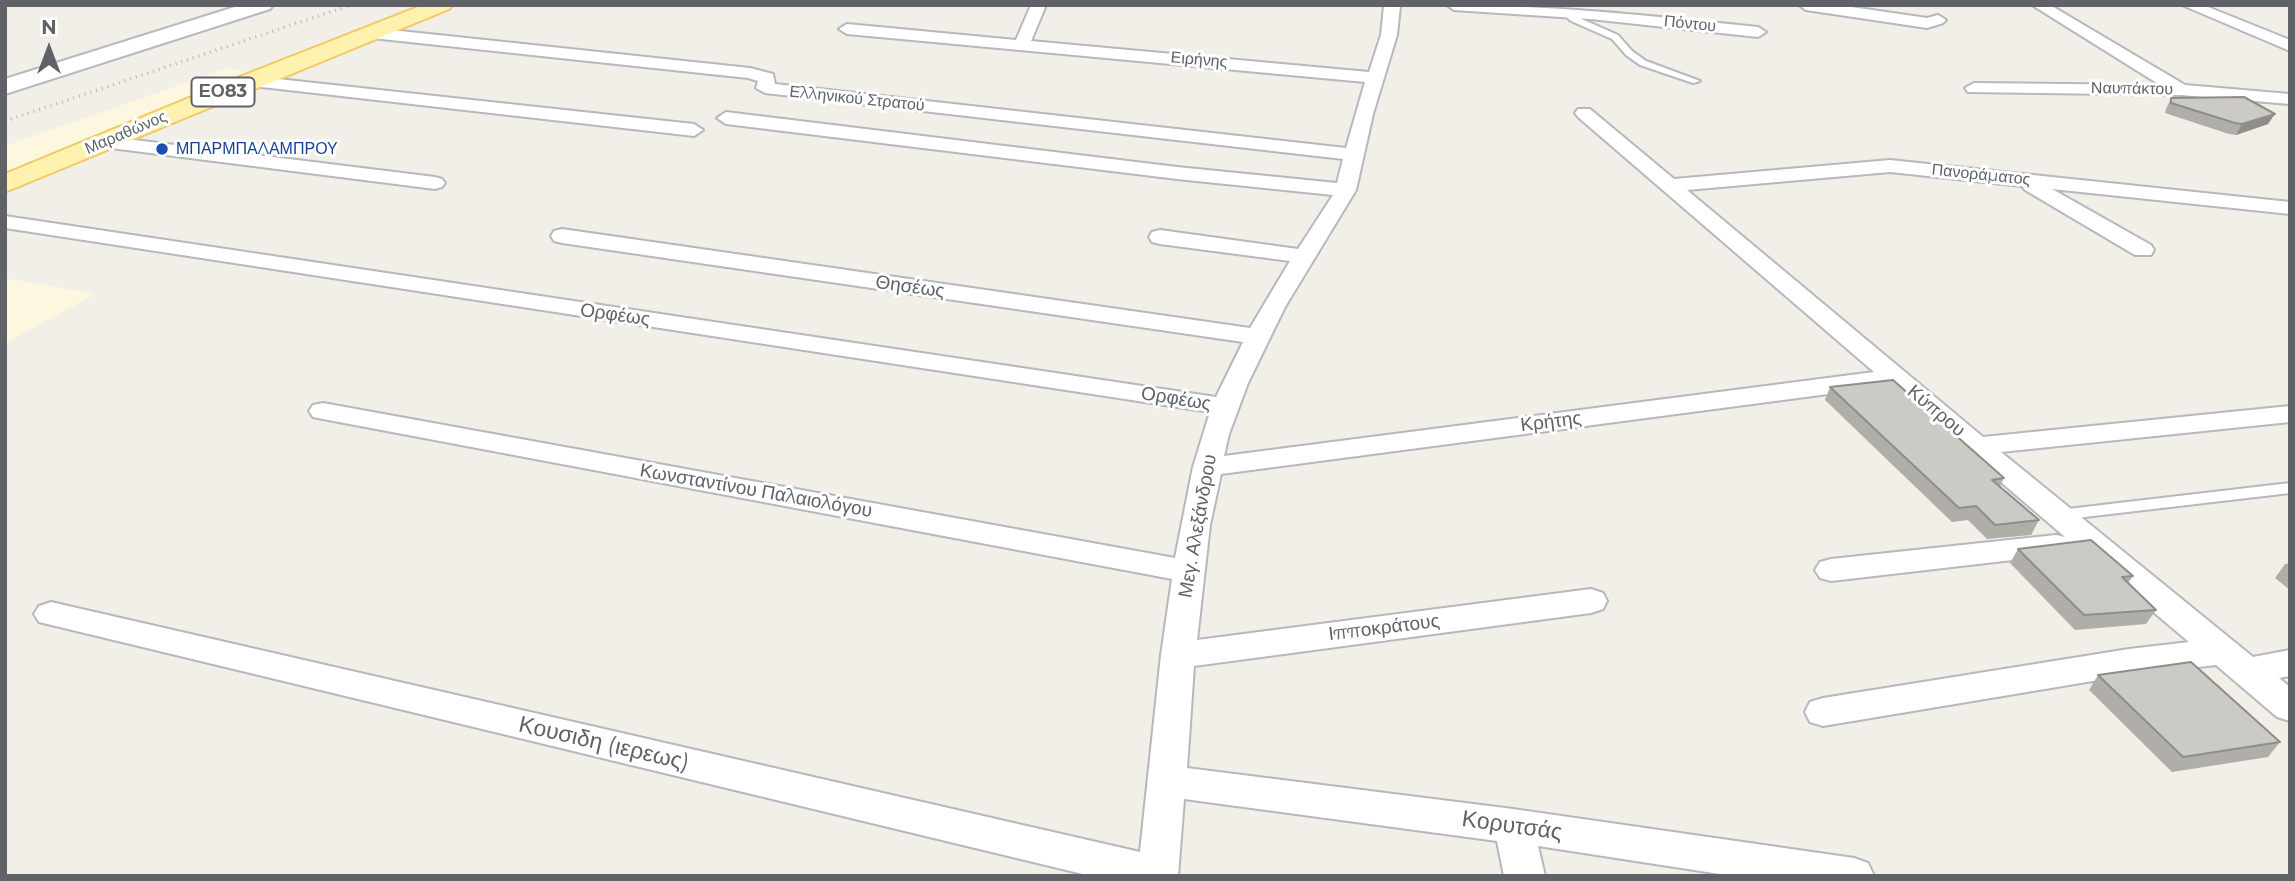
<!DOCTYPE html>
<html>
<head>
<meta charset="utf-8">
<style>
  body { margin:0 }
  #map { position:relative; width:2295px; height:881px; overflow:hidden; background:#f1efe8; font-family:Montserrat,sans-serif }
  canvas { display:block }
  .frame { position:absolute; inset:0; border:7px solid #5f6368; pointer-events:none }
  .north { position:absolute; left:14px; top:14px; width:70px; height:70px; -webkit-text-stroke:5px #fff; paint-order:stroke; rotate:0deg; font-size:19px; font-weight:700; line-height:28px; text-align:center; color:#5f6368 }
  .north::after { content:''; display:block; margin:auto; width:24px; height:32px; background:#5f6368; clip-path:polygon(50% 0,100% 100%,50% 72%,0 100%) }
</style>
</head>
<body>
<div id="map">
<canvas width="2295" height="881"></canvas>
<div class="frame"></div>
<div class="north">N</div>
</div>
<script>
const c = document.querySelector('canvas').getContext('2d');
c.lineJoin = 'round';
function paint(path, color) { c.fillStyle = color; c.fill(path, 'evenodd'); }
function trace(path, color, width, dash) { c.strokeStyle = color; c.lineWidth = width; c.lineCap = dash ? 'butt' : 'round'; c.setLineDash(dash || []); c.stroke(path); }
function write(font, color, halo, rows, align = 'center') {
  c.font = font + ' Montserrat,sans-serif'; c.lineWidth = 6; c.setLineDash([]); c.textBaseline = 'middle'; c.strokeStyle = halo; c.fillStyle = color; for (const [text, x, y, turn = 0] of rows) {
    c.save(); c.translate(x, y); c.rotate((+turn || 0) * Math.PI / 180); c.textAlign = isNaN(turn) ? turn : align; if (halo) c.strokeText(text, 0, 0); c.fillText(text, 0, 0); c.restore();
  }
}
const commercial = new Path2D(`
  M228 68 257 74 5 181V146Z
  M5 278 96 294 5 343Z`);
const lane = new Path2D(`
  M1563 10H1569L1577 17 1618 35 1632 51 1646 61 1700 81 1693 83 1640 65 1626 55 1612 39 1571 21 1563 14Z
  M2290 483V493L2059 520 2051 515 2059 510Z`);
const street = new Path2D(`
  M1031 5H1046L1031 41 1369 72 1381 35 1384 6H1400L1397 35 1373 114 1356 190 1285 307 1248 383 1229 434 1224 456 1874 372 1578 117 1575 113 1578 109H1590L1674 179 1890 160 2290 202V214L2052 189 2151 245 2154 250 2151 255H2135L2025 190 2022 186 1890 172 1687 190 1983 437 2290 406V422L2001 452 2253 657 2290 650V676L2279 678 2290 687V721L2277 717 2216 665 2129 675 1823 726 1810 722 1805 712 1810 702 1823 698 2129 649 2189 642 2068 540 2072 545 2067 552 2056 555 1831 581 1820 578 1815 570 1820 562 1831 559 2056 535 2065 537 1889 386 1221 474 1210 525 1197 640 1591 589 1603 593 1607 601 1603 609 1591 613 1194 666 1187 768 1513 809 1854 858 1868 863 1874 876H1733L1538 846 1545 876H1504L1497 841 1184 799 1178 876H1091L39 622 34 614 39 606 51 602 1140 852 1161 655 1172 579 323 419 313 417 309 411 313 405 323 403 1175 558 1193 467 1210 412 5 228V216L1216 397 1243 342 562 243 554 241 551 236 554 231 562 229 1250 328 1290 261 1160 244 1152 242 1149 237 1152 232 1160 230 1298 249 1333 195 1177 179 726 124 717 118 726 112 1177 167 1337 183 1343 159 765 93 756 88 758 81 748 78 372 38 364 33 372 28 750 68 773 74 775 84 1346 148 1365 82 847 34 839 29 847 24 1016 40Z
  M1447 5C1551 5 1654 16 1758 27L1766 32 1758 37 1590 19 1454 10Z
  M1799 5H1838L1927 18 1938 15 1946 20 1943 23 1927 28 1806 10Z
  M2032 5H2050L2185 85 2290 94V104L2181 95 1968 92 1965 88 1974 83 2160 85Z
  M2182 5H2203L2290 40V51Z
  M250 76 694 124 703 130 694 136 244 85 241 81 244 77Z
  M102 136 435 177 442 179 445 183 442 187 435 189 95 146 92 142 95 138Z`);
const secondary = new Path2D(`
  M241 5H273L270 9 5 94V79Z`);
const primary = new Path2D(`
  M423 5H452L449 9 5 192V174L242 76Z`);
const rail = new Path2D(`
  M5 121 351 5`);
const wall = new Path2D(`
  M2171 98 2268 124 2236 135 2229 134 2165 113 2166 109Z
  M1830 387 2004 478 2000 486 2039 520 2031 535 1987 539 1968 520 1952 522 1825 400Z
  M2018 549 2133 576 2128 583 2156 610 2146 624 2075 630 2010 563Z
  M2290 563V590L2275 578 2285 564Z
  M2098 675 2280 742 2268 757 2172 772 2089 690Z`);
const shadedWall = new Path2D(`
  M2275 114 2268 124 2236 135 2242 124Z`);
const building = new Path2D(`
  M2244 97 2275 114 2242 124 2235 123 2171 103V98Z
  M1893 380 2004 478 1992 480 2039 520 1995 525 1976 506 1959 508 1830 387Z
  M2091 540 2133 576 2122 577 2156 610 2084 615 2018 549Z
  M2191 662 2280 742 2183 757 2098 675Z`);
const markers = [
  [162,149,7,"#1a4fb4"]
];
const farStreetnames = [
  ["Πόντου",1690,24,6],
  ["Ειρήνης",1199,60,5],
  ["Ναυπάκτου",2132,89,1],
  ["Ελληνικού Στρατού",857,99,6],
  ["Μαραθώνος",126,133,-23],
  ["Πανοράματος",1981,175,6]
];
const farTransitnames = [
  ["ΜΠΑΡΜΠΑΛΑΜΠΡΟΥ",176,149]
];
const shields = [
  [223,92,63]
];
const shieldNames = [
  ["ΕΟ83",223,92]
];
const streetNames = [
  ["Θησέως",910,287,8],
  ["Ορφέως",615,315,8],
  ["Ορφέως",1176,399,9],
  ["Κύπρου",1936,411,40],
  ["Κρήτης",1551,422,-7],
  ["Κωνσταντίνου Παλαιολόγου",756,491,10],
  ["Μεγ. Αλεξάνδρου",1198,526,-80],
  ["Ιπποκράτους",1384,628,-7]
];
const nearStreetnames = [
  ["Κουσιδη (ιερεως)",604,744,13],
  ["Κορυτσάς",1512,826,8]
];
paint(commercial, '#fef7e0');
trace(lane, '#b5b8bc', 4);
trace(street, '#b5b8bc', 4);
trace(secondary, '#b6babf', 4);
trace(primary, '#f2c960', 4);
paint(lane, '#fff');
paint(street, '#fff');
paint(secondary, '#fff');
paint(primary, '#fff2af');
trace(rail, '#b6b7b8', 3.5, [1, 5]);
paint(wall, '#afaea9');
paint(shadedWall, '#8f8d8a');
paint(building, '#cccac5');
trace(building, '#8f8d8a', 2);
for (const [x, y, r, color] of markers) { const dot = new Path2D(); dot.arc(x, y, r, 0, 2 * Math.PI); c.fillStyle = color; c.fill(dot); trace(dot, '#fff', 2.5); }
write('16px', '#5f6368', '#fff', farStreetnames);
write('16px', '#164399', '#fff', farTransitnames, 'left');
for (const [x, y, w] of shields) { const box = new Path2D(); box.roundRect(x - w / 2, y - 14.5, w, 29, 5); c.fillStyle = '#fff'; c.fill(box); trace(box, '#5f6368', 2); }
write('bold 18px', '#5f6368', null, shieldNames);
write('19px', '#5f6368', '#fff', streetNames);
write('23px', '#5f6368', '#fff', nearStreetnames);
</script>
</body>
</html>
